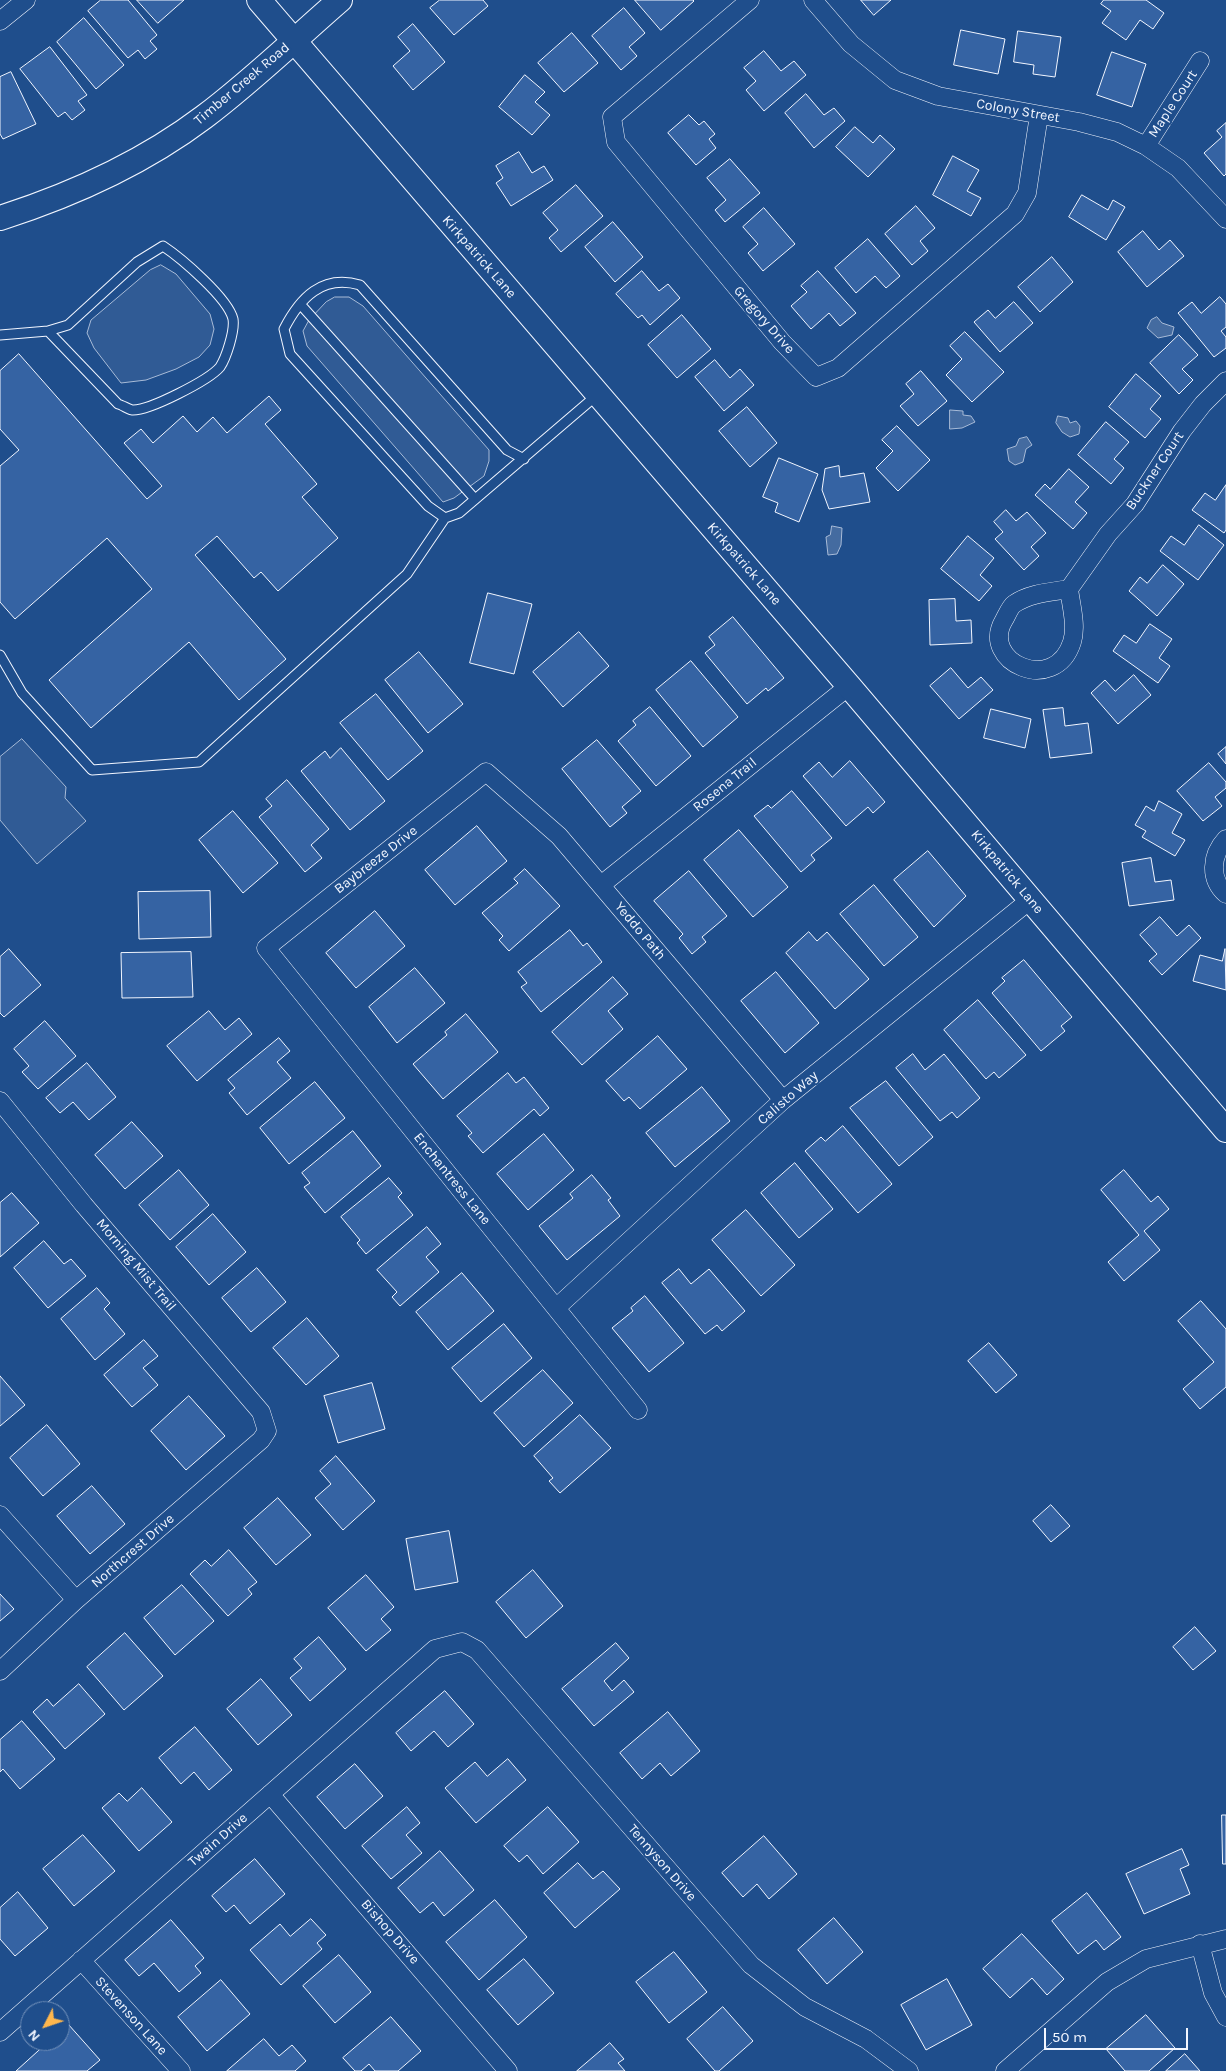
<!DOCTYPE html>
<html>
<head>
<meta charset="utf-8">
<style>
  body { margin:0 }
  #map { position:relative; width:1226px; height:2071px; overflow:hidden; background:#1f4e8c; font-family:Karla,sans-serif }
  canvas { display:block }
  .north { position:absolute; left:20px; top:2001px; width:50px; height:50px; box-sizing:border-box; background:#1f4e8c; border:1px solid #7391ba; border-radius:50%; rotate:229deg; font-size:14px; font-weight:700; line-height:20px; text-align:center; color:#f2f6ff }
  .north::after { content:''; display:block; margin:auto; width:18px; height:22px; background:#ffb74d; clip-path:polygon(50% 0,100% 100%,50% 72%,0 100%) }
  .scale { position:absolute; left:1044px; top:2028px; width:144px; height:22px; box-sizing:border-box; border:2px solid #f2f6ff; border-top:0; padding-left:6px; font-size:15px; line-height:18px; white-space:nowrap; color:#f2f6ff; -webkit-text-stroke:4px #1f4e8c; paint-order:stroke }
</style>
</head>
<body>
<div id="map">
<canvas width="1226" height="2071"></canvas>
<div class="north">N</div>
<div class="scale">50 m</div>
</div>
<script>
const c = document.querySelector('canvas').getContext('2d');
c.lineJoin = 'round';
function paint(path, color) { c.fillStyle = color; c.fill(path, 'evenodd'); }
function trace(path, color, width, dash) { c.strokeStyle = color; c.lineWidth = width; c.lineCap = dash ? 'butt' : 'round'; c.setLineDash(dash || []); c.stroke(path); }
function write(font, color, halo, rows, align = 'center') {
  c.font = font + ' Karla,sans-serif'; c.lineWidth = 4; c.setLineDash([]); c.textBaseline = 'middle'; c.strokeStyle = halo; c.fillStyle = color; for (const [text, x, y, turn = 0] of rows) {
    c.save(); c.translate(x, y); c.rotate((+turn || 0) * Math.PI / 180); c.textAlign = isNaN(turn) ? turn : align; if (halo) c.strokeText(text, 0, 0); c.fillText(text, 0, 0); c.restore();
  }
}
const built = new Path2D(`
  M161 265 176 274 210 314 214 329 210 345 199 357 176 369 146 380 121 383 94 348 87 333 91 320 150 270Z
  M335 297H349L363 306 489 450V461L484 476 454 498 443 502 307 346 303 331 309 320 326 302Z
  M22 739 66 787 65 798 86 821 37 864 0 820V757Z`);
const water = new Path2D(`
  M1157 317 1162 323 1174 327 1172 335 1158 338 1147 328 1151 320Z
  M950 410 963 411V415L971 416 975 422 962 428 950 429Z
  M1058 416 1068 418 1070 423 1076 421 1080 426 1079 434 1070 437 1062 432 1056 423Z
  M1027 437 1032 445 1026 449 1023 462 1015 465 1009 461 1007 449 1016 446 1019 439Z
  M832 526 842 528 841 545 837 554 828 555 826 537 830 535Z`);
const building = new Path2D(`
  M101 0H128L157 35 150 41 157 49 145 59 138 50 128 58 88 11Z
  M137 0H184L158 23Z
  M440 0H483L488 6 454 35 430 8Z
  M635 0H693L694 1 661 30Z
  M861 0H891L874 15Z
  M1104 0H1146L1164 13 1153 29 1140 20 1126 40 1102 23 1111 11 1101 4Z
  M624 8 645 33 629 47 637 56 621 70 592 36Z
  M84 18 124 65 96 89 57 42Z
  M413 24 445 62 413 90 393 66 410 51 398 37Z
  M961 30 1005 39 998 74 954 65Z
  M1018 31 1061 37 1055 77 1033 74 1034 65 1014 62Z
  M572 33 598 63 564 92 538 63Z
  M50 47 87 95 78 101 85 110 72 120 65 112 58 117 20 69Z
  M764 51 781 71 794 61 806 75 764 111 746 90 756 81 744 68Z
  M1112 52 1146 64 1132 107 1097 95Z
  M11 72 36 124 3 139 0 134V77Z
  M525 75 545 92 535 102 550 115 532 135 499 107Z
  M806 94 824 115 834 108 845 121 814 148 785 113Z
  M689 115 699 125 704 121 715 134 709 139 716 148 696 165 668 133Z
  M1226 123V174L1224 176 1204 153 1222 137 1217 131Z
  M855 127 873 143 880 135 895 149 868 177 836 147Z
  M519 152 532 173 544 166 553 180 511 206 496 183 503 178 496 166Z
  M953 156 979 170 967 191 981 198 971 216 933 195Z
  M730 159 760 193 725 222 715 210 726 200 707 178Z
  M576 185 603 216 561 252 549 238 558 230 543 213Z
  M1082 195 1108 210 1113 200 1125 207 1106 240 1069 217Z
  M916 206 935 228 920 241 928 251 912 265 885 234Z
  M764 208 795 244 763 271 748 253 758 244 743 227Z
  M613 222 643 257 615 282 585 247Z
  M1143 231 1159 250 1170 240 1184 256 1147 287 1118 252Z
  M868 239 900 276 886 288 875 276 856 293 835 268Z
  M1052 257 1073 282 1040 312 1018 287Z
  M642 271 659 291 668 284 680 298 650 325 642 315 638 318 616 294Z
  M818 271 856 313 840 326 829 313 811 329 791 306 807 292 801 286Z
  M1220 297 1226 304V327L1221 331 1226 337V348L1214 357 1178 313 1192 302 1201 313Z
  M1014 302 1033 323 1000 352 974 322 988 310 995 318Z
  M682 315 711 349 677 378 648 345Z
  M965 332 1004 372 972 402 946 375 962 359 950 346Z
  M1179 335 1198 355 1182 369 1193 380 1179 394 1150 363Z
  M19 354 147 499 162 486 124 443 141 429 153 443 183 416 197 432 213 417 227 433 269 396 281 410 265 424 317 484 302 497 338 538 278 591 261 572 254 578 217 536 195 555 286 659 239 700 189 642 91 728 49 680 152 589 107 538 15 619 0 602V466L19 450 0 429V371Z
  M715 360 730 378 740 369 754 385 724 411 695 377Z
  M921 371 947 401 918 426 900 406 914 394 906 384Z
  M1136 374 1161 396 1150 409 1161 419 1145 438 1109 407Z
  M747 407 777 443 750 467 719 431Z
  M1106 422 1129 442 1114 459 1124 468 1111 484 1078 455Z
  M897 426 930 460 898 491 876 468 893 451 882 440Z
  M779 458 818 474 799 522 775 512 778 503 763 497Z
  M839 466 840 477 864 473 870 502 829 509 822 490 825 469Z
  M1069 469 1089 487 1075 502 1087 513 1073 529 1035 495 1045 484 1050 489Z
  M1226 485V530L1224 533 1192 510 1205 493 1215 500Z
  M1006 510 1016 521 1027 512 1046 533 1031 547 1039 556 1024 570 995 539 1003 532 994 522Z
  M1199 525 1224 545 1198 580 1160 551 1171 536 1184 545Z
  M968 536 994 558 980 575 992 586 979 601 941 569Z
  M1163 565 1184 584 1157 616 1129 591 1140 577 1147 583Z
  M488 593 532 604 514 674 470 663Z
  M955 599 956 621 971 620 972 643 930 645 929 600Z
  M733 617 784 678 768 691 766 688 747 704 705 653 715 645 709 637Z
  M1150 624 1172 639 1159 658 1170 666 1158 683 1113 651 1124 635 1136 643Z
  M579 632 609 666 563 707 533 672Z
  M419 652 463 704 428 733 385 680Z
  M691 661 738 717 703 747 656 690Z
  M951 668 968 688 981 677 993 690 959 719 930 686Z
  M1134 675 1151 695 1118 724 1091 693 1105 680 1115 691Z
  M376 694 423 751 388 780 340 723Z
  M650 707 691 756 656 786 618 741 636 725 633 721Z
  M1063 708 1065 726 1088 723 1092 753 1050 758 1043 710Z
  M991 709 1031 719 1025 748 984 738Z
  M597 740 641 791 622 807 627 813 610 827 562 769Z
  M1226 747V764L1218 754Z
  M341 748 385 801 350 830 301 771 325 751 330 758Z
  M850 761 885 802 873 813 868 807 846 826 803 776 819 762 832 777Z
  M1209 763 1226 782V788L1215 797 1222 806 1203 821 1177 791Z
  M287 780 329 829 311 845 322 858 305 872 259 817 272 806 266 799Z
  M792 791 832 838 811 855 815 860 801 872 754 816 768 805 771 808Z
  M1159 801 1182 814 1172 833 1185 840 1175 856 1142 837 1146 831 1135 825 1146 806 1154 811Z
  M233 811 278 863 243 893 199 840Z
  M477 826 507 861 455 905 425 870Z
  M739 830 788 887 753 917 704 860Z
  M928 851 966 896 934 927 894 880Z
  M1151 858 1155 882 1171 880 1174 900 1129 906 1122 863Z
  M525 869 560 906 509 951 499 940 503 936 482 913 518 883 514 879Z
  M689 871 727 916 702 937 706 942 692 954 679 938 683 934 654 901Z
  M874 885 918 937 884 966 840 914Z
  M210 891 211 937 139 939 138 892Z
  M375 911 405 946 356 988 326 953Z
  M1160 917 1177 936 1189 925 1201 938 1162 975 1149 961 1157 954 1140 935Z
  M570 930 583 946 587 943 602 962 541 1012 521 987 527 983 518 972Z
  M809 932 817 941 827 932 869 979 835 1009 786 953Z
  M9 949 41 985 4 1017 0 1013V957Z
  M1225 949 1226 990 1193 981 1200 955 1222 961Z
  M191 952 193 997 122 998 121 953Z
  M1024 960 1072 1017 1061 1026 1065 1031 1041 1051 992 993 1005 981 1002 978Z
  M415 968 445 1003 397 1043 369 1007Z
  M776 972 819 1023 785 1053 741 1001Z
  M613 977 628 994 608 1011 623 1029 582 1065 552 1032Z
  M978 1000 1026 1055 999 1078 994 1072 986 1079 944 1030Z
  M209 1011 225 1030 239 1018 252 1034 197 1081 167 1046Z
  M466 1014 498 1052 443 1099 413 1064 447 1035 445 1032Z
  M45 1021 76 1056 38 1089 22 1072 29 1066 14 1049Z
  M658 1036 687 1069 640 1109 629 1097 624 1101 606 1081Z
  M279 1038 290 1051 277 1062 291 1078 247 1115 229 1093 235 1088 228 1080Z
  M913 1054 925 1070 944 1054 980 1098 957 1118 952 1112 940 1121 896 1068Z
  M87 1063 116 1097 89 1120 73 1102 60 1113 46 1098Z
  M508 1073 516 1083 524 1077 549 1108 540 1116 534 1109 483 1153 468 1136 472 1133 457 1116Z
  M886 1081 933 1137 899 1166 850 1108Z
  M315 1082 345 1118 289 1164 260 1128Z
  M702 1087 730 1121 675 1167 646 1133Z
  M132 1122 163 1156 125 1189 95 1155Z
  M843 1126 892 1184 858 1213 805 1151 821 1137 825 1141Z
  M353 1131 381 1166 325 1213 304 1187 310 1183 302 1173Z
  M544 1134 574 1170 528 1210 497 1174Z
  M795 1163 833 1209 799 1238 761 1193Z
  M179 1170 209 1205 170 1240 139 1205Z
  M1124 1170 1151 1202 1158 1196 1169 1209 1144 1231 1160 1250 1124 1281 1108 1262 1139 1235 1101 1190Z
  M592 1175 611 1198 608 1200 620 1216 567 1260 539 1226 573 1198 570 1194Z
  M389 1178 402 1193 398 1197 413 1215 366 1254 357 1243 360 1240 341 1217Z
  M12 1193 39 1223 0 1257V1203Z
  M746 1210 795 1265 761 1296 712 1240Z
  M213 1214 246 1252 209 1285 176 1247Z
  M427 1227 441 1244 426 1257 439 1272 400 1306 392 1297 397 1292 377 1270Z
  M44 1241 64 1264 71 1259 86 1276 48 1308 14 1268Z
  M257 1268 286 1302 251 1332 222 1298Z
  M679 1269 691 1284 709 1269 745 1311 722 1331 717 1325 705 1334 662 1283Z
  M462 1273 494 1311 448 1350 416 1312Z
  M97 1288 110 1303 104 1309 125 1334 95 1360 61 1319Z
  M645 1296 684 1343 649 1372 612 1328 633 1311 631 1308Z
  M1201 1301 1226 1329V1387L1200 1409 1183 1389 1214 1362 1178 1321Z
  M307 1318 339 1356 306 1385 273 1348Z
  M504 1324 532 1358 481 1402 452 1368Z
  M144 1340 158 1356 143 1368 158 1385 132 1407 104 1375Z
  M989 1343 1017 1375 996 1393 968 1361Z
  M543 1370 573 1403 524 1447 494 1413Z
  M0 1376 25 1405 0 1426Z
  M372 1383 385 1429 338 1443 324 1396Z
  M189 1396 225 1436 186 1470 151 1431Z
  M580 1415 611 1448 560 1493 549 1481 553 1478 534 1456Z
  M47 1425 80 1464 43 1496 10 1458Z
  M336 1456 375 1501 343 1530 315 1498 331 1484 320 1471Z
  M92 1486 125 1524 90 1554 57 1516Z
  M278 1498 311 1535 276 1565 244 1528Z
  M1051 1505 1070 1526 1051 1542 1033 1521Z
  M449 1531 458 1582 415 1590 406 1539Z
  M229 1550 257 1582 248 1589 252 1594 228 1616 190 1574 205 1560 211 1566Z
  M533 1570 563 1606 526 1638 496 1602Z
  M366 1575 394 1607 381 1619 391 1630 366 1651 328 1608Z
  M182 1585 214 1621 175 1655 144 1618Z
  M0 1594 14 1609 0 1621Z
  M1195 1627 1216 1651 1193 1670 1173 1647Z
  M125 1633 163 1676 124 1710 87 1667Z
  M319 1637 346 1669 310 1701 290 1678 302 1668 294 1659Z
  M616 1643 629 1658 604 1681 612 1691 624 1680 634 1692 594 1726 562 1689Z
  M261 1679 292 1715 258 1745 227 1709Z
  M79 1684 105 1714 65 1749 33 1712 47 1699 53 1706Z
  M445 1691 474 1724 448 1747 434 1731 411 1751 396 1733Z
  M668 1712 700 1751 671 1776 660 1763 642 1779 620 1753Z
  M22 1721 55 1759 20 1789 3 1769 0 1772V1740Z
  M195 1727 232 1770 209 1790 194 1772 181 1784 159 1758Z
  M508 1759 526 1780 476 1823 445 1788 475 1762 487 1776Z
  M355 1764 383 1796 345 1829 317 1797Z
  M142 1788 172 1822 139 1851 102 1808 119 1793 127 1801Z
  M407 1807 420 1823 406 1835 422 1853 391 1879 362 1846Z
  M548 1807 579 1842 543 1874 527 1855 519 1862 504 1846Z
  M1222 1815H1226V1864H1223Z
  M83 1835 115 1871 74 1906 43 1869Z
  M764 1836 797 1874 769 1899 757 1884 743 1897 722 1873Z
  M1182 1849 1189 1865 1180 1869 1190 1894 1144 1914 1126 1874Z
  M440 1851 474 1890 444 1916 433 1902 420 1913 398 1888Z
  M255 1859 285 1894 250 1924 234 1905 226 1912 212 1896Z
  M578 1863 593 1879 603 1871 620 1889 575 1928 544 1893Z
  M18 1892 48 1928 15 1956 0 1939V1908Z
  M1087 1893 1121 1937 1104 1950 1096 1940 1078 1954 1052 1921Z
  M495 1900 527 1937 479 1980 446 1942Z
  M834 1918 863 1952 827 1984 798 1950Z
  M311 1919 326 1935 317 1943 322 1949 281 1985 250 1950 280 1924 290 1936Z
  M171 1920 204 1958 195 1966 201 1973 179 1992 154 1963 139 1976 125 1960Z
  M1022 1934 1064 1979 1047 1995 1032 1978 1010 1998 983 1969Z
  M674 1952 707 1992 669 2023 636 1982Z
  M339 1955 371 1992 335 2023 303 1986Z
  M524 1959 554 1993 518 2025 487 1990Z
  M947 1979 972 2025 926 2050 901 2005Z
  M221 1980 250 2014 207 2051 178 2017Z
  M723 2007 753 2041 719 2071H715L687 2039Z
  M1146 2015 1175 2048 1149 2071H1125L1106 2049Z
  M391 2017 421 2051 398 2071H375L369 2064 361 2071H355L343 2058Z
  M68 2024 100 2060 87 2071H16L49 2041H60V2031Z
  M264 2039 279 2056 292 2045 306 2061 295 2071H227Z
  M610 2043 624 2059 618 2063 625 2071H577Z
  M1185 2054 1200 2071H1166Z`);
const lane = new Path2D(`
  M300 304 475 499
  M0 335 48 331 68 325 137 262 163 246C181 258 228 298 233 319 235 331 226 358 220 367 209 380 149 411 132 410 128 409 122 405 118 404L48 331
  M524 459 507 450 360 285C322 274 300 298 284 329L290 354 428 506 445 518 459 513 597 395
  M0 655 22 693 92 770 199 762 407 574 445 518`);
const street = new Path2D(`
  M750 0 612 117 616 142 782 342 816 377 838 368 1015 214 1027 193 1039 115
  M813 0 851 44 895 80 938 96 1079 122 1117 132 1146 146 1178 168 1226 219
  M0 21 26 0
  M1146 146 1200 61
  M1069 589 1108 534 1135 504 1182 431 1203 404 1226 381
  M1069 589C1071 605 1077 626 1072 642 1055 696 979 662 1004 620 1007 615 1010 607 1014 604 1030 593 1051 592 1069 589Z
  M1226 839C1211 855 1209 879 1226 894
  M601 885 849 686
  M0 1101 84 1205 261 1412 267 1431 261 1440 76 1600 0 1671
  M556 1308 783 1100 1030 900
  M638 1410 266 948 486 772 559 836 783 1100
  M0 1515 76 1600
  M270 1794 508 2071
  M1200 1944 1213 1993 1226 2017
  M81 1960 181 2071
  M0 2032 435 1649 462 1642 477 1650 751 1965 805 2007 866 2039 909 2071
  M1005 2071 1107 1982 1146 1959 1226 1939`);
const secondary = new Path2D(`
  M259 0 849 686 1226 1130
  M0 218C72 195 143 163 204 117 252 81 295 39 340 0`);
const streetNames = [
  ["Timber Creek Road",242,84,-40],
  ["Maple Court",1173,104,-57],
  ["Colony Street",1018,111,10],
  ["Kirkpatrick Lane",479,257,49],
  ["Gregory Drive",764,320,49],
  ["Buckner Court",1155,471,-56],
  ["Kirkpatrick Lane",744,564,49],
  ["Rosena Trail",725,785,-39],
  ["Baybreeze Drive",376,860,-38],
  ["Kirkpatrick Lane",1007,872,50],
  ["Yeddo Path",640,931,50],
  ["Calisto Way",788,1098,-41],
  ["Enchantress Lane",452,1179,51],
  ["Morning Mist Trail",136,1265,50],
  ["Northcrest Drive",133,1551,-41],
  ["Twain Drive",218,1840,-41],
  ["Tennyson Drive",662,1863,49],
  ["Bishop Drive",390,1932,49],
  ["Stevenson Lane",131,2016,48]
];
paint(built, '#305b95');
trace(built, '#a8bbd7', 1);
paint(water, '#446ba0');
trace(water, '#a8bbd7', 1);
paint(building, '#3563a3');
trace(building, '#f2f6ff', 1);
trace(lane, '#f2f6ff', 11);
trace(street, '#f2f6ff', 19);
trace(secondary, '#f2f6ff', 26);
trace(lane, '#1f4e8c', 9);
trace(street, '#1f4e8c', 18);
trace(secondary, '#1f4e8c', 24);
write('14px', '#f2f6ff', '#1f4e8c', streetNames);
</script>
</body>
</html>
